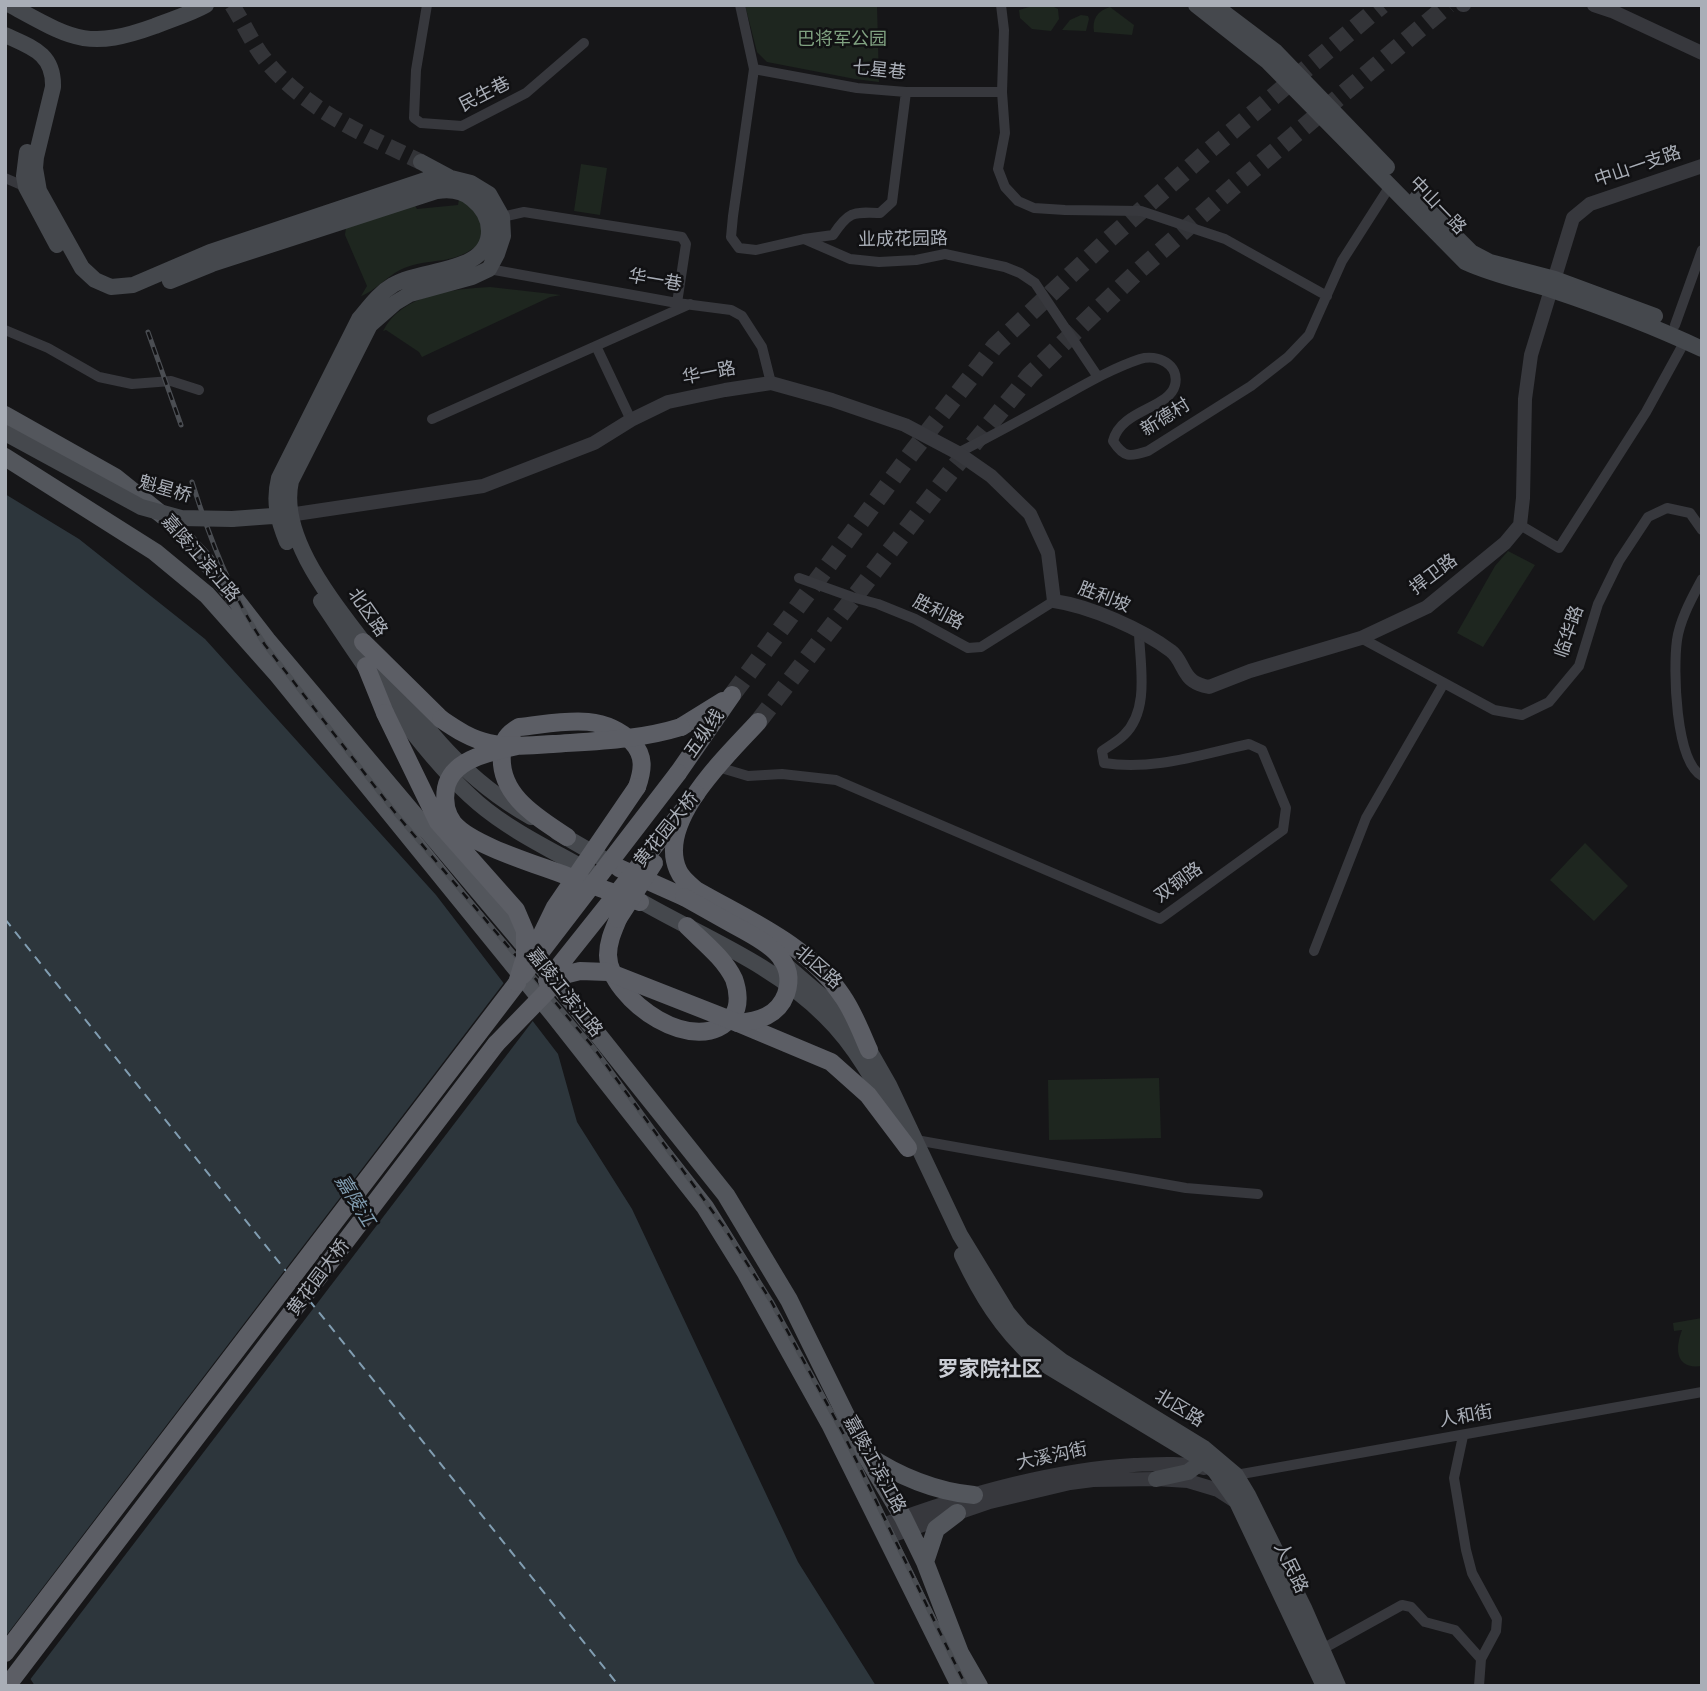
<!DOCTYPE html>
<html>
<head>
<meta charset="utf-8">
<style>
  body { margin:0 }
  #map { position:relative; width:1707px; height:1691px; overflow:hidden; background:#161618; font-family:"DejaVu Sans",sans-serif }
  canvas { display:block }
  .frame { position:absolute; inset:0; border:7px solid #a9aeb7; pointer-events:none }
</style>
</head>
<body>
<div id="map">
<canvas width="1707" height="1691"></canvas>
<div class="frame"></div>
</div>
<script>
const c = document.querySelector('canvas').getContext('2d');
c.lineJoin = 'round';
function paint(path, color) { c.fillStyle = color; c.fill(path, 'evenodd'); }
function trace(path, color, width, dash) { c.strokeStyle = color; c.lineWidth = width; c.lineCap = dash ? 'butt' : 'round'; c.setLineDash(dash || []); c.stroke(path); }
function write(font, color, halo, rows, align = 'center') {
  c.font = font + ' "DejaVu Sans","Noto Sans SC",sans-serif'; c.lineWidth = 5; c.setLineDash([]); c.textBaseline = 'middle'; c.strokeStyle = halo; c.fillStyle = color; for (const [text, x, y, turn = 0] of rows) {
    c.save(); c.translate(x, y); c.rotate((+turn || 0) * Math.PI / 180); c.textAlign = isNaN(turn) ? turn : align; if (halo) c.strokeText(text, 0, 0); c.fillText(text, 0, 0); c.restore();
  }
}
const green = new Path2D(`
  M745 5H877L879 82 855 79 767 62 757 52Z
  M1036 5H1050L1058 9 1059 19 1051 31 1032 29 1020 18 1019 10Z
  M1110 7 1134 25 1132 35 1094 32C1092 19 1097 11 1110 7Z
  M1081 15 1088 16 1089 19 1086 31 1062 30 1070 20Z
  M581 164 607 168 600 215 574 211Z
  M459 199 472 206 482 222 480 243C453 266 436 257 407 267 389 273 376 291 361 296L367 286 345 235 346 227 414 204 417 209 458 205Z
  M490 287 561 295 550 297 422 357 419 352 386 330 383 331C402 294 453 289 490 287Z
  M1508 551 1535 565 1483 647 1457 633 1495 566Z
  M1585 843 1628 886 1594 921 1550 880Z
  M1159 1078 1161 1138 1049 1140 1048 1080Z
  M1702 1318V1366C1675 1370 1675 1348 1682 1330L1674 1331 1673 1323Z`);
const water = new Path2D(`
  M5 494 79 539 205 639 436 895 558 1054 577 1122 632 1209 798 1562 876 1686H35L5 1640Z`);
const pier = new Path2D(`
  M506 980 535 1018 29 1681 5 1646V1637Z`);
const ferry = new Path2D(`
  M5 919 286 1271
  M309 1300 619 1686`);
const secondaryTunnel = new Path2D(`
  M232 5C243 22 251 41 263 57 303 109 363 134 421 162`);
const trunkTunnel = new Path2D(`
  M732 695 913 451 995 346 1108 240 1206 153 1382 5
  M758 722 953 469 1030 375 1135 274 1240 181 1448 5`);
const minor = new Path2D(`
  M427 5 416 70 414 118 421 123 462 126 526 93 584 43
  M740 5 754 69 733 216 731 237 739 248 756 250 804 239 850 259 879 262 916 260 945 254 1005 267 1020 273 1035 283 1098 377
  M1001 5 1004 30 1002 92 1005 133 998 169 1005 187 1018 201 1034 208 1065 210 1141 211 1225 239 1327 296
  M754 69 857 88 906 92H1002
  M5 178 26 187
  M502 217 524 212 682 237 686 244 677 303
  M804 239 833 235C849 211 853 212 880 213L892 202 906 92
  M489 269 677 303 731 310 742 316 762 347 771 383
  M1675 325 1702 250
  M5 330 48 348 99 377 132 384 171 381 199 390
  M596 346 631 420
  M432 419 690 304
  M958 453C993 435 1028 416 1062 397 1087 383 1113 368 1140 359 1157 354 1180 364 1175 385 1169 409 1121 409 1113 441 1124 458 1130 457 1148 451L1251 386 1288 357 1309 335 1342 261 1390 186
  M1520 525 1559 548 1646 412 1685 341
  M799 578 852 597 878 604 915 619 968 648 981 647 1054 601
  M1702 579C1692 598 1680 619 1677 640 1673 669 1675 761 1702 776
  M1361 638 1494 710 1522 715 1549 702 1579 666 1598 604 1619 561 1648 517 1667 508 1690 513 1702 530
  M718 767 748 776 782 774 836 780 1160 919 1283 830 1286 808 1262 750 1249 744C1202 754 1153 771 1104 763L1102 751C1109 746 1118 741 1124 735 1150 710 1140 665 1139 633
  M1314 951 1366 818 1444 683
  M916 1140 1186 1188 1258 1194
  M1463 1436 1454 1478 1466 1550 1472 1573 1497 1619 1496 1631 1481 1659 1479 1686
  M1236 1475 1702 1392
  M1317 1652 1402 1605 1411 1607 1425 1622 1455 1630 1481 1659`);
const tertiary = new Path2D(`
  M1463 5H1464
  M1594 5 1612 11 1702 53
  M289 515 483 486 594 443 631 420 668 402 725 390 771 383 832 400 905 425 958 453 991 476 1030 514 1048 553 1054 601C1089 606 1142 629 1171 651 1181 658 1183 675 1193 681 1197 684 1204 686 1209 687L1250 671 1361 638 1427 607 1505 543 1520 525 1523 498 1525 399 1531 355 1573 218 1590 204 1702 166
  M880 1526C962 1495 1048 1470 1134 1465 1158 1464 1181 1462 1204 1468
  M885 1538 990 1502 1070 1483 1093 1480 1156 1479 1188 1481 1218 1490 1235 1501`);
const secondary = new Path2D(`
  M10 5C71 38 86 51 155 26 172 19 190 14 206 5
  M1196 5 1267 61 1465 262C1493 275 1523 281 1552 290 1603 307 1653 326 1702 349
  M1214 5 1276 52 1387 167
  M5 35C31 47 54 53 53 87L36 157 35 168 39 191 82 268 95 280 111 287 133 285 210 252 431 178H451L471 183 489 194 502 217 503 236 497 254 489 269 472 277 410 294 395 303 370 325 291 481C278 539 337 606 370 651
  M27 152 24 176 26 187 57 245
  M421 162 449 177
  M1417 198 1471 252 1490 262 1555 279 1655 316
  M170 281 212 264 437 191C450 189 462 190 472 199 482 207 489 218 489 231 489 274 421 268 393 285 379 293 370 306 359 319L279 478C273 502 278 520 287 542
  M232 519 286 515
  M321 601C365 666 419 752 478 803 512 832 554 851 592 873
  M383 669C426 730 465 780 531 817
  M557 832 619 868
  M630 895C695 934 770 961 825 1016 856 1046 876 1084 895 1123
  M781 961 832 1005 869 1050 889 1085 960 1235 1007 1312 1022 1330 1062 1361 1204 1448 1236 1475 1248 1495 1304 1608 1338 1686
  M962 1255C981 1295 1001 1328 1034 1358L1201 1459 1215 1471 1237 1502 1324 1686
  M1156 1479 1188 1472 1200 1463 1199 1451`);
const primary = new Path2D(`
  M5 415 115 477 166 518 205 560 267 640 572 1002 726 1195 789 1300 865 1454 903 1517 925 1562 960 1653 979 1686
  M5 457 155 552 207 595 278 675 554 1015 705 1207 746 1273 830 1424 960 1686
  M867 1455C898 1476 937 1492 974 1495
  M925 1562 936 1529 957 1513`);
const trunk = new Path2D(`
  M363 642 441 719
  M366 666 385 713
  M758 722C729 754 656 821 678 870 681 878 689 884 696 890 748 920 809 945 843 997 854 1013 861 1032 869 1050
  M681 727 723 701
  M678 773 732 695
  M567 837C537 817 498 795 502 753 503 740 507 734 519 727 559 723 601 711 632 742 645 756 643 770 637 787
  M619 868 684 897
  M580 881 640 902
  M618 919C613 931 608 942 608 955 609 1000 699 1062 733 1015 740 1006 738 990 734 979 724 958 703 942 687 926
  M738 1023 831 1062 868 1095 908 1148
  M5 1653 517 983
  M7 1686 496 1044`);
const rail = new Path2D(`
  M148 332 181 425
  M192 482C210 539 231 595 265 645L397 815 594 1048 724 1227 771 1301 843 1433 966 1686`);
const secondaryBridge = new Path2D(`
  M5 433 141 507 181 518 232 519`);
const trunkBridge = new Path2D(`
  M385 713 438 822 516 910 525 931V957L517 983
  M441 719C457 730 471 739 489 743 510 748 532 745 553 744 597 741 639 740 681 727
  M517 746C492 752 452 758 446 788 444 800 446 814 454 824 473 846 539 865 567 876
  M618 919 654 863
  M536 946 555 907 637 787
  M523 975 678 773
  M547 981 696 794
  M496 1044 559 979 568 974 580 971 608 972 738 1023C758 1021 778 1016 786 994 799 956 759 939 732 924 716 915 700 906 684 897`);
const parkNames = [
  ["巴将军公园",842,40]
];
const streetNames = [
  ["七星巷",879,71,6],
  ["民生巷",485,95,-27],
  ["中山一支路",1638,167,-19],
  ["中山一路",1437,206,46],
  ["业成花园路",903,240,-1],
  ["华一巷",655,281,10],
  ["华一路",709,374,-11],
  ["新德村",1166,418,-32],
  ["魁星桥",165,490,16],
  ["嘉陵江滨江路",200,559,49],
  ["捍卫路",1434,575,-37],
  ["胜利坡",1104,598,21],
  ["北区路",367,613,55],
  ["胜利路",938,613,27],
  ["临华路",1570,632,-71],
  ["五纵线",705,734,-55],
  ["黄花园大桥",667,830,-51],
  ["双钢路",1179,883,-36],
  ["北区路",818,968,41],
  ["嘉陵江滨江路",564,993,51],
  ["黄花园大桥",319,1278,-53],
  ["北区路",1179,1409,31],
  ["人和街",1466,1417,-10],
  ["大溪沟街",1052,1457,-12],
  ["嘉陵江滨江路",874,1465,61],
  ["人民路",1290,1568,64]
];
const waterNames = [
  ["嘉陵江",354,1201,58]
];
const quarterNames = [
  ["罗家院社区",990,1371]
];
paint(green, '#1e261f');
paint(water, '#2d363c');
paint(pier, '#161618');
trace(ferry, '#819db1', 2, [9, 7]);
trace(secondaryTunnel, '#333438', 16, [16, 8]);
trace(trunkTunnel, '#333438', 18, [18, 9]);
trace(minor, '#37383d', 10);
trace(tertiary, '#37383d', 14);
trace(secondary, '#45484d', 16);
trace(primary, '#53565c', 18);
trace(trunk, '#5c5e65', 18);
trace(rail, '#4a4d52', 5);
trace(rail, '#111113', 2.5, [8]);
trace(secondaryBridge, '#45484d', 16);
trace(trunkBridge, '#5c5e65', 18);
write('18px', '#80a281', '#111113', parkNames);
write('18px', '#a9aeb7', '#111113', streetNames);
write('italic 19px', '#819db1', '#111113', waterNames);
write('bold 21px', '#cacdd4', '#111113', quarterNames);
</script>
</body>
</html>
